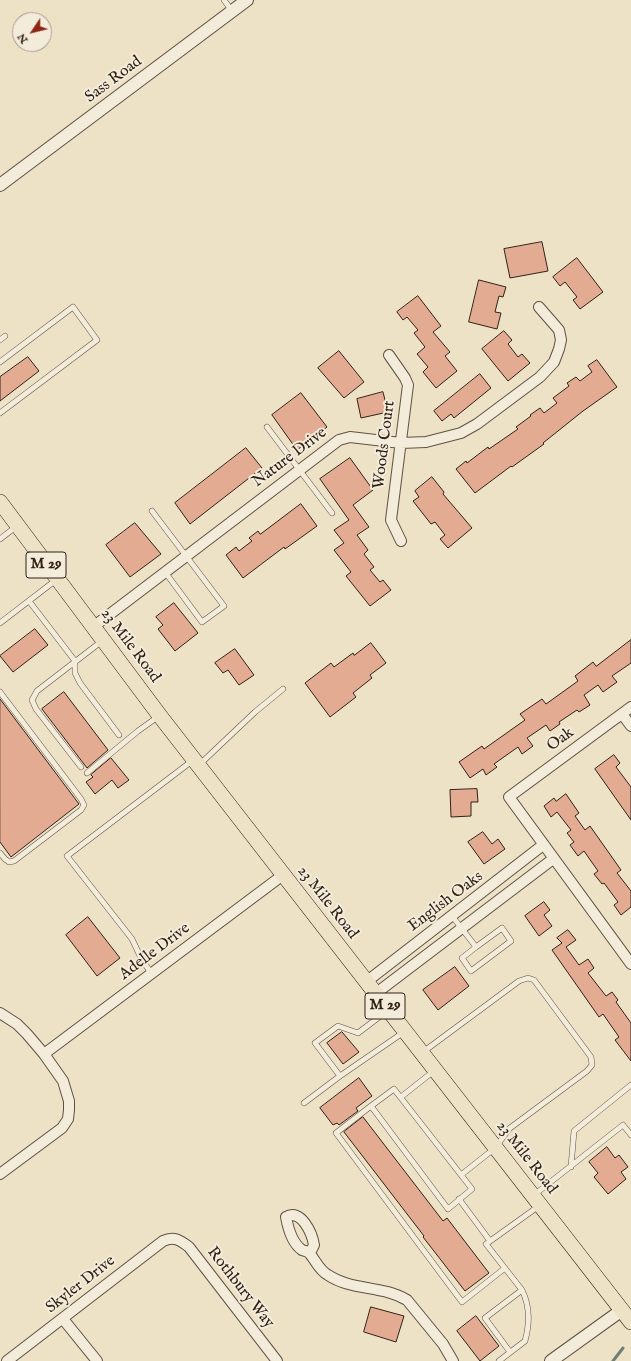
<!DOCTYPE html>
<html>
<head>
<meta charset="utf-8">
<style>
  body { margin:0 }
  #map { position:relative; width:631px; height:1361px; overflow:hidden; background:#ede1c6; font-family:"IM FELL English",serif }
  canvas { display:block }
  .north { position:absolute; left:12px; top:12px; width:40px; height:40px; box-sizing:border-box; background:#f3ecda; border:1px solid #a59b8c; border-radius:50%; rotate:235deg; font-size:11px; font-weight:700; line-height:16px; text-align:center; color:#312117 }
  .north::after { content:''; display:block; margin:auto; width:14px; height:18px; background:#8f2418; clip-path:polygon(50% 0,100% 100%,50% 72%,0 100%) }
</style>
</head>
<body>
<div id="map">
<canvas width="631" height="1361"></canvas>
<div class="north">N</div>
</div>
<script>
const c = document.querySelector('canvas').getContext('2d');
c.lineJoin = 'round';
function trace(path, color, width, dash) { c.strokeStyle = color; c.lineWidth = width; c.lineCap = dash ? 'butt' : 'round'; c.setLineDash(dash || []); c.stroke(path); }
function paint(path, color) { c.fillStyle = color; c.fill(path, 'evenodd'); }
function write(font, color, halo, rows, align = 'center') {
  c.font = font + ' "IM FELL English",serif'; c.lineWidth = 4; c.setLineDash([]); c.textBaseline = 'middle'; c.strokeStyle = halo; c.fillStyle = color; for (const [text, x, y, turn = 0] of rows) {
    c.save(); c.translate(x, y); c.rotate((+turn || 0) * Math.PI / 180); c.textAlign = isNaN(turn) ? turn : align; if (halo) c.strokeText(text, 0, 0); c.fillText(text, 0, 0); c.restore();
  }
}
const stream = new Path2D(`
  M613 1361 623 1348`);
const building = new Path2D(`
  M542 242 548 271 510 278 504 249Z
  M577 258 603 292 580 309 573 300 577 297 565 282 560 286 553 277Z
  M479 280 506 287 503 297 499 296 495 312 501 313 497 329 469 322Z
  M418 296 441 326 433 332 450 352 445 356 457 371 436 388 423 372 428 367 417 354 425 347 414 333 418 330 407 317 403 320 397 312Z
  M504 331 512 340 508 344 518 357 522 354 530 363 508 381 482 349Z
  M339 351 364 382 344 398 318 368Z
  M28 357 39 371 0 401V377Z
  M597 360 617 387 583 411 543 443 544 444 512 467 511 466 475 493 456 469 466 461 467 463 488 447 489 449 518 429 516 427 531 416 530 415 540 408 544 413 557 403 553 398 569 386 567 383 576 377 580 381 592 372 588 366Z
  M480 374 491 388 454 418 451 414 442 421 434 411Z
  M383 392 388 412 361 418 357 399Z
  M301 393 327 427 297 450 272 415Z
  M246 448 262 468 190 524 175 503Z
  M350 458 373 490 353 505 369 527 357 535 368 550 364 554 374 567 370 570 380 582 383 580 391 590 370 606 346 576 351 572 334 550 344 543 334 530 349 520 320 479Z
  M432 477 444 492 443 494 472 528 448 548 440 539 445 535 435 522 431 524 413 501 419 497 415 491Z
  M301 504 317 526 285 549 284 547 243 578 226 555 236 547 239 551 252 541 249 538 258 531 260 534Z
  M135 523 161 554 130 577 106 545Z
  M174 603 198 633 175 651 158 629 163 625 156 617Z
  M35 629 48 645 13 672 0 656Z
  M631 640V663L612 676 617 682 603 692 598 685 584 695 590 705 579 712 577 710 559 722 560 724 550 731 546 725 527 738 533 746 522 754 518 747 494 764 497 767 486 775 483 769 470 778 459 762 482 746 484 749 525 720 520 714 542 699 546 704 578 681 575 676 593 662 596 666Z
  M371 643 386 663 370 675 372 678 353 693 356 697 330 717 305 683 331 663 334 667 353 653 354 655Z
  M235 649 254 675 239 685 228 670 223 673 215 663Z
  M64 692 108 750 87 768 42 709Z
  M0 699 79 804 11 857 0 842Z
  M614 755 620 763 616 767 631 787V820L595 769Z
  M111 758 129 780 118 788 112 780 95 794 86 782 93 777 91 775Z
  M477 789 478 802H471V816L451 817 450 790Z
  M566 794 579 813 575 816 585 830 590 826 621 870 617 873 631 891V907L621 915 614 905 618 902 604 883 602 884 594 874 598 871 584 851 578 856 570 845 574 842 567 833 571 830 557 812 551 817 544 806 554 798 556 801Z
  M483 832 492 844 498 839 505 849 484 864 468 842Z
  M544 902 550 910 544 915 552 926 539 936 525 916Z
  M88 917 120 958 97 976 66 935Z
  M568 930 576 940 566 947 579 965 588 959 594 968 588 973 606 996 612 992 618 1000 616 1002 631 1023V1061L615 1040 619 1037 603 1014 599 1017 552 950 562 943 557 938Z
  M455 967 469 986 438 1010 423 990Z
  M342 1032 359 1052 343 1064 327 1043Z
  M359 1078 372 1096 356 1108 358 1111 339 1125 337 1123 333 1125 320 1108Z
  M363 1117 443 1221 447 1218 489 1273 465 1291 423 1237 424 1236 344 1132Z
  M607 1147 615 1158 619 1155 628 1167 621 1172 626 1179 608 1194 594 1177 598 1173 589 1162Z
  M371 1307 404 1316 396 1342 364 1332Z
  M476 1316 499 1346 480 1361 457 1331Z`);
const service = new Path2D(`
  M224 0 232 11
  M0 340 5 336
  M0 362 73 307 97 340 0 413
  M267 427 332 513
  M152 511 224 606 202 622 165 572
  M0 539 17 526
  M29 601 75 661V673L80 683 119 735
  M0 623 56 580
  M0 692 81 799 84 805 81 810 14 861 9 862 5 859 0 853
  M199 765 255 712 283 689
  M81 767 36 709 32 700 37 691 102 641
  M87 773 138 731 159 716
  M452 916 476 947 462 958 471 971 511 941 502 928 476 947
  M151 973 141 958 132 939 67 856 192 761
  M423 1052 519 981 528 978 534 980 591 1057 592 1065 587 1071 510 1128 495 1148 461 1175
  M340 1076 315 1043 338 1026 358 1033 387 1011
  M401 1097 435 1070
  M304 1103 340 1076 404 1032
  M371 1106 394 1089 472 1189 448 1209 371 1106 336 1133 462 1302 505 1268
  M571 1167 574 1131 631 1085
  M534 1195 623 1125 631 1135
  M459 1199 490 1241
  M510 1352 485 1318 522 1290
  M499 1361 525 1341C530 1323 530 1306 522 1290L486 1244 539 1206`);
const minor = new Path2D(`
  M389 355 405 378 408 385 391 520 401 541
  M93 627 339 440 350 437 401 443 426 442 461 433 477 424 540 377 554 362 559 349 561 340 559 330 539 307
  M631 707 509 797 631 964
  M622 714 631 726
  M366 982 543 845
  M375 994 553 859
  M0 1013 17 1024 27 1034 44 1054 63 1081 69 1101V1110L68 1119 62 1128 0 1174
  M44 1054 283 875
  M310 1253 314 1245C312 1233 301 1208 286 1217 288 1228 292 1243 302 1250 305 1251 308 1251 310 1254 316 1261 319 1270 328 1275 352 1291 382 1285 407 1300L443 1344 453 1361
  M63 1319 97 1361
  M7 1361 163 1241C174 1236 180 1240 189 1247L277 1361`);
const tertiary = new Path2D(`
  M0 185 247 0
  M551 1361 622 1310`);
const primary = new Path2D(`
  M0 502 160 716 631 1322`);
const shields = [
  [46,565,40],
  [385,1006,40]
];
const shieldNames = [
  ["M 29",46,565],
  ["M 29",385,1006]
];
const streetNames = [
  ["Sass Road",114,80,-37],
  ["Woods Court",385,445,-83],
  ["Nature Drive",290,458,-37],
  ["23 Mile Road",130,646,53],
  ["Oak",561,740,-36],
  ["English Oaks",446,902,-37],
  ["23 Mile Road",327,903,52],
  ["Adelle Drive",155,952,-37],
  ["23 Mile Road",526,1158,52],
  ["Skyler Drive",81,1285,-38],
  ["Rothbury Way",240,1288,52]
];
trace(stream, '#707f73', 3);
paint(building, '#e3ab92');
trace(building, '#312117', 1);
trace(service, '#605143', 6);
trace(minor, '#605143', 12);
trace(tertiary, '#605143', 14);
trace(primary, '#312117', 16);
trace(service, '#f3ecda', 5);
trace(minor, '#f3ecda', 10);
trace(tertiary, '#f3ecda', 12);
trace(primary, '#ede1c6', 15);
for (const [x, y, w] of shields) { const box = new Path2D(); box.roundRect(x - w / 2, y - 13, w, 26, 3); c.fillStyle = '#f3ecda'; c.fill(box); trace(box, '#312117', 1); }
write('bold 15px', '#312117', null, shieldNames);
write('16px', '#312117', '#f3ecda', streetNames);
</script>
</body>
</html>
